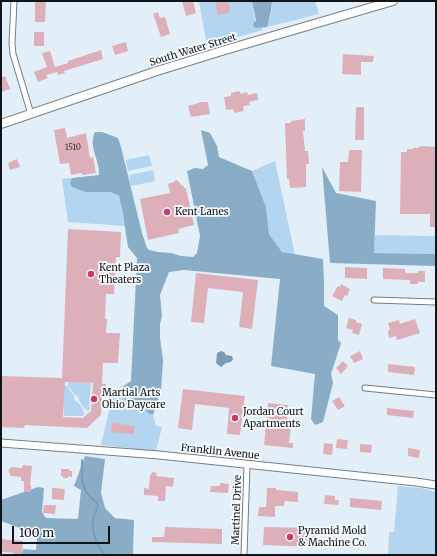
<!DOCTYPE html>
<html>
<head>
<meta charset="utf-8">
<style>
  body { margin:0 }
  #map { position:relative; width:437px; height:556px; overflow:hidden; background:#e3eff8; font-family:Merriweather,serif }
  canvas { display:block }
  .frame { position:absolute; inset:0; border:2px solid #111518; pointer-events:none }
  .scale { position:absolute; left:12px; top:526px; width:98px; height:18px; box-sizing:border-box; border:2px solid #111518; border-top:0; padding-left:5px; font-size:12px; line-height:14px; white-space:nowrap; color:#111518; -webkit-text-stroke:3px #f6fbff; paint-order:stroke }
</style>
</head>
<body>
<div id="map">
<canvas width="437" height="556"></canvas>
<div class="frame"></div>
<div class="scale">100 m</div>
</div>
<script>
const c = document.querySelector('canvas').getContext('2d');
c.lineJoin = 'round';
function paint(path, color) { c.fillStyle = color; c.fill(path, 'evenodd'); }
function trace(path, color, width, dash) { c.strokeStyle = color; c.lineWidth = width; c.lineCap = dash ? 'butt' : 'round'; c.setLineDash(dash || []); c.stroke(path); }
function write(font, color, halo, rows, align = 'center') {
  c.font = font + ' Merriweather,serif'; c.lineWidth = 3.5; c.setLineDash([]); c.textBaseline = 'middle'; c.strokeStyle = halo; c.fillStyle = color; for (const [text, x, y, turn = 0] of rows) {
    c.save(); c.translate(x, y); c.rotate((+turn || 0) * Math.PI / 180); c.textAlign = isNaN(turn) ? turn : align; if (halo) c.strokeText(text, 0, 0); c.fillText(text, 0, 0); c.restore();
  }
}
const green = new Path2D(`
  M199 1H252L256 28H263C271 21 272 11 272 1H315L319 14 263 28V30L207 46Z
  M149 155 152 166 128 171 126 160Z
  M275 161 295 255 282 252 269 234 266 207 252 171Z
  M153 170 155 181 131 186 129 175Z
  M72 178 70 183 86 192H110L119 196 125 226 68 222 62 179Z
  M375 235 436 236V254L374 253Z
  M68 382 91 383 89 411C83 409 79 402 78 396L75 395 68 386Z
  M64 385 67 386 74 396V400C79 403 84 408 84 415L82 416H64Z
  M116 391 122 394 125 400 139 401 148 413 153 415 156 426 162 427 156 451 101 445 113 394Z
  M398 486 421 488 436 492V555H388L389 532H394Z`);
const forest = new Path2D(`
  M252 1H272L271 11 267 27 256 28 253 26 254 22 256 21Z
  M201 130 210 133 217 146 219 157 252 171 266 207 269 234 282 252 323 259 324 282V306L338 315V340L341 343 331 374 333 383 323 422 315 425 311 419 315 374 271 366 280 279 184 270 169 272 160 295 162 316 160 324V338L163 360 161 391 153 415 148 413 139 401 125 400 122 394 116 391 131 381 137 258 128 247 123 214 119 196 110 192H86L72 187 70 183 72 178 99 175C100 160 88 147 95 132H102L118 138 121 147 142 233 147 248 149 250 158 252 171 253 181 256 193 257 197 253 200 236 187 171 195 168 203 169 208 165Z
  M322 167 336 193 376 201 374 253 436 254V266L330 263Z
  M85 456 105 459 101 493 105 508 115 518 134 520 133 555H22L23 549 36 550 37 537 17 527 1 521V500L38 487 44 488 42 512 46 518 78 519 81 490 74 486Z`);
const water = new Path2D(`
  M221 351 224 352 226 355 232 356 233 359 231 362 226 363 221 367 216 363 217 353Z`);
const stream = new Path2D(`
  M82 460C82 472 80 486 89 495 92 499 95 500 98 505 97 510 94 515 93 520 91 530 98 549 105 555`);
const building = new Path2D(`
  M35 1H46L45 22H35Z
  M182 1H193L196 13 186 16Z
  M215 1H228L230 12 218 15Z
  M158 12 160 18 165 17 170 34 161 37 153 14Z
  M34 32H44V46H34Z
  M126 42 128 51 115 55 112 46Z
  M101 50 103 59 64 71 65 73 58 75 57 72 46 75 48 78 38 82 34 72 47 67 42 53 50 51 55 67 68 63V61Z
  M343 54 374 56 373 62H361V75L342 74Z
  M5 76 10 89 1 92V78Z
  M239 91 241 94 247 92 248 95 257 93 258 100 249 102 250 105 243 106 244 111 234 113 233 109 226 110 224 97 231 96V93Z
  M202 102H208L210 114 191 117 188 106Z
  M356 107H364V140H355Z
  M305 119V131H303L305 151H308L309 164H306V187L290 188 289 179H287L285 123H291V121Z
  M65 128 67 138 86 133 90 158 93 157 96 173 82 175V173L71 175 69 163 60 164 54 130Z
  M421 146 436 147V227H430V214H400L401 152H407V149H413V148H418Z
  M349 150H362L361 192 339 191 340 162H348Z
  M17 159 20 167 10 170 8 163Z
  M176 180 178 181 182 186 183 185 184 188H186L194 225 178 229 179 233 148 240 140 199 170 193 168 184 174 182Z
  M68 229 121 232 120 257H116L114 294H106L105 319H107L106 333H120L118 363H103L102 384H106L105 393H102L101 415 87 428 25 425 24 428 1 427V376L62 378ZM65 382 93 383 91 411 83 418 63 417Z
  M345 267 367 268V279L345 278Z
  M383 268 405 269V273H418V271H425V282H418V284H410V280L383 279Z
  M196 273 258 280 252 329 239 327 243 292 208 288 204 323 191 322Z
  M341 284 350 289 347 296 345 295 342 301 332 296 338 286 340 287Z
  M349 318 356 320V322L362 324 359 335 352 333 353 330 346 328Z
  M415 319 420 333 397 340 396 336 389 338 388 330H390L388 323 399 320 400 324Z
  M360 351 363 359 354 363 350 356Z
  M343 361 348 366 341 374 336 368Z
  M388 364 415 367 414 375 388 372Z
  M183 389 245 396 240 435 227 434 229 408 195 404 192 430 178 428Z
  M339 397 345 406 338 410 332 401Z
  M268 403 288 405 287 423 291 424 289 443H293V448L264 445Z
  M387 408 414 411 413 418 387 415Z
  M112 423 134 426V434L111 432Z
  M337 439 348 440 347 449 336 448Z
  M324 443 333 444 332 455 323 454Z
  M360 444 372 445 371 453 360 452Z
  M408 448 420 450 419 458 408 456Z
  M23 465 32 466 30 485H31V492H24V481H21V477L11 476 8 470 12 467 22 468Z
  M61 469H69V471H72V477L68 476V478H63V476H61Z
  M152 472 157 473 156 476 174 478 173 487 166 486 165 501H158V496L144 495V488L149 489 150 475H151Z
  M220 483 229 484 228 493 210 492 211 486H220Z
  M52 488 65 489 64 500 52 499Z
  M267 488H276V490L298 492V502L285 501 284 506H275V517L258 516 259 507H266Z
  M325 495 335 496V500H339L338 505 324 504Z
  M350 498 382 501 381 510 350 507Z
  M44 505H56L55 514 43 513Z
  M165 527 222 529V544L152 542V537H164Z
  M264 527 316 528V547L263 545Z
  M1 539 23 541 22 555H13L14 553 1 552Z`);
const street = new Path2D(`
  M14 1 12 44 13 54 31 114
  M374 300 436 302
  M365 388 436 395
  M244 555 247 465`);
const secondary = new Path2D(`
  M1 443 159 455 416 482 436 485`);
const primary = new Path2D(`
  M1 124 157 71 225 50 393 1`);
const markers = [
  [167,212,4,"#c73a6a"],
  [91,274,4,"#c73a6a"],
  [94,399,4,"#c73a6a"],
  [235,418,4,"#c73a6a"],
  [290,537,4,"#c73a6a"]
];
const numberNames = [
  ["1510",73,148]
];
const streetNames = [
  ["South Water Street",193,50,-17],
  ["Franklin Avenue",220,452,6],
  ["Martinel Drive",237,510,-88]
];
const poiNames = [
  ["Kent Lanes",175,212],
  ["Kent Plaza",99,268],
  ["Theaters",99,280],
  ["Martial Arts",102,393],
  ["Ohio Daycare",102,405],
  ["Jordan Court",243,412],
  ["Apartments",243,424],
  ["Pyramid Mold",298,531],
  ["& Machine Co.",298,543]
];
paint(green, '#b3d5ef');
paint(forest, '#8aadc7');
paint(water, '#799cb6');
trace(stream, '#799cb6', 2);
paint(building, '#ddb0b9');
trace(street, '#747e86', 7);
trace(secondary, '#747e86', 9);
trace(primary, '#747e86', 10);
trace(street, '#fff', 5);
trace(secondary, '#fff', 7);
trace(primary, '#fff', 8);
for (const [x, y, r, color] of markers) { const dot = new Path2D(); dot.arc(x, y, r, 0, 2 * Math.PI); c.fillStyle = color; c.fill(dot); trace(dot, '#f6fbff', 1.5); }
write('8px', '#443c40', null, numberNames);
write('10px', '#111518', '#f6fbff', streetNames);
write('10px', '#111518', '#f6fbff', poiNames, 'left');
</script>
</body>
</html>
